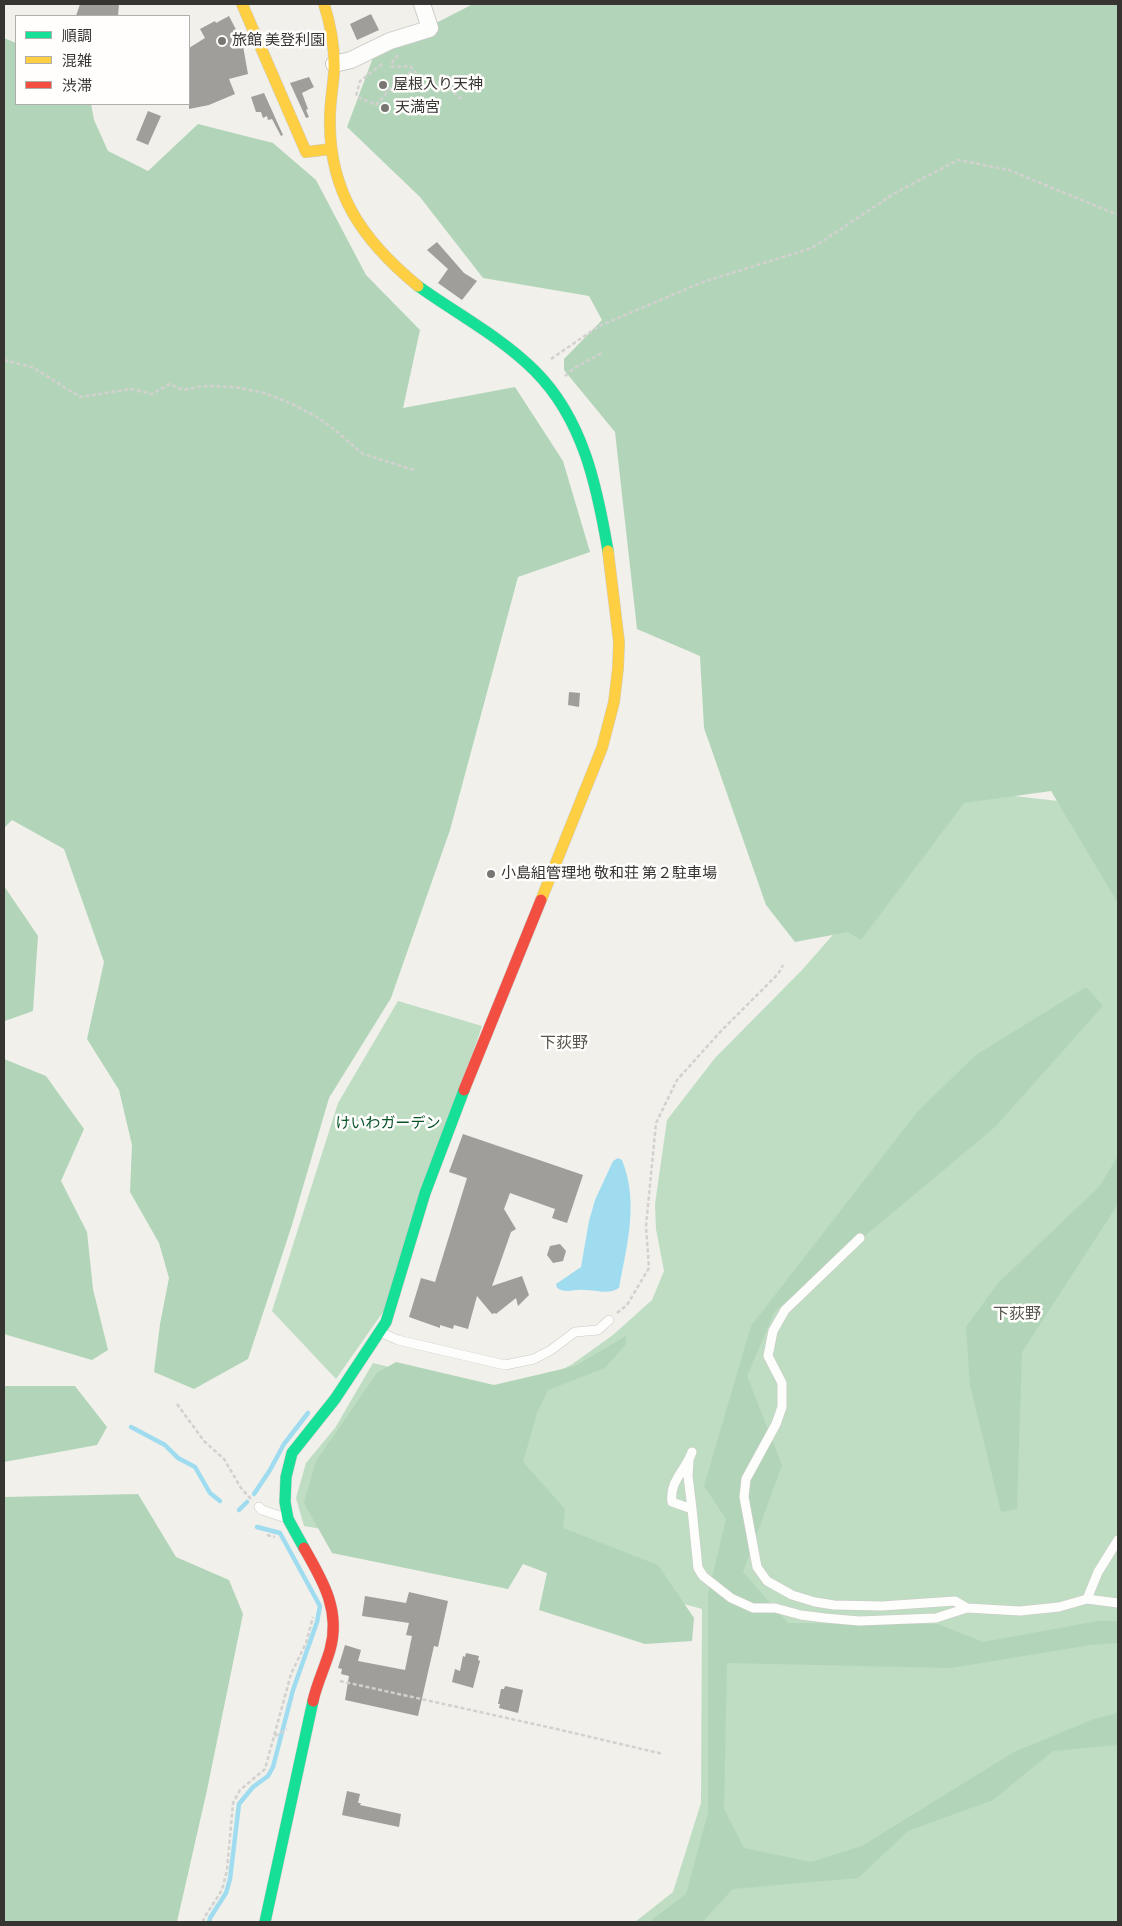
<!DOCTYPE html>
<html>
<head>
<meta charset="utf-8">
<style>
  body { margin:0 }
  #map { position:relative; width:1122px; height:1926px; overflow:hidden; background:#f1f0eb; font-family:Manrope,"Noto Sans JP",sans-serif }
  canvas { display:block }
  .frame { position:absolute; inset:0; border:5px solid #373532; pointer-events:none }
  .legend { position:absolute; left:15px; top:15px; width:175px; height:90px; box-sizing:border-box; background:#fffefc; border:1px solid #afaeab; margin:0; padding:6px 9px; list-style:none; font-size:15px; color:#373532 }
  .legend li { display:flex; align-items:center; gap:10px; height:25px }
  .legend b { width:25px; border:1px solid #afaeab }
</style>
</head>
<body>
<div id="map">
<canvas width="1122" height="1926"></canvas>
<div class="frame"></div>
<ul class="legend">
<li><b style="height:6px;background:#16e098"></b>順調</li>
<li><b style="height:6px;background:#ffcf43"></b>混雑</li>
<li><b style="height:6px;background:#f24e42"></b>渋滞</li>
</ul>
</div>
<script>
const c = document.querySelector('canvas').getContext('2d');
c.lineJoin = 'round';
function paint(path, color) { c.fillStyle = color; c.fill(path, 'evenodd'); }
function trace(path, color, width, dash) { c.strokeStyle = color; c.lineWidth = width; c.lineCap = dash ? 'butt' : 'round'; c.setLineDash(dash || []); c.stroke(path); }
function write(font, color, halo, rows, align = 'center') {
  c.font = font + ' Manrope,"Noto Sans JP",sans-serif'; c.lineWidth = 5; c.setLineDash([]); c.textBaseline = 'middle'; c.strokeStyle = halo; c.fillStyle = color; for (const [text, x, y, turn = 0] of rows) {
    c.save(); c.translate(x, y); c.rotate((+turn || 0) * Math.PI / 180); c.textAlign = isNaN(turn) ? turn : align; if (halo) c.strokeText(text, 0, 0); c.fillText(text, 0, 0); c.restore();
  }
}
const green = new Path2D(`
  M952 789 1067 802 1118 851V1922H635L673 1892 701 1803 702 1609 512 1556 421 1546 304 1526 296 1498 306 1463 335 1428 373 1363 489 1391 527 1387 571 1365 613 1335 652 1300 664 1271 656 1229 655 1204 667 1120 715 1058 802 970 889 871Z
  M398 1001 482 1026 385 1309 336 1379 272 1311 338 1103Z`);
const forest = new Path2D(`
  M473 4H1118V903L1051 791 964 803 861 940 848 932 795 942 766 905 704 728 700 656 637 629 615 432 564 370V359L602 320 589 296 483 278 420 197 347 127 374 55Z
  M4 38 16 43V104H91L94 120 108 151 148 171 198 124 273 143 316 180 366 275 420 330 403 408 515 387 563 461 590 552 518 577 450 830 391 998 329 1098 291 1228 248 1359 194 1389 154 1372 160 1324 169 1278 159 1243 130 1192 132 1145 119 1090 87 1039 104 962 64 849 12 820 4 828Z
  M4 886 38 936 33 1011 5 1021H4Z
  M1086 987 1103 1006 995 1127 775 1311 747 1376 782 1465 743 1572 788 1623 938 1624 983 1642 1098 1621H1118V1643L1091 1645 950 1668 727 1663 724 1809 744 1848 811 1862 862 1846 1014 1752 1094 1719 1118 1713V1745L1053 1751 993 1800 908 1831 858 1878 733 1889 702 1922H649L686 1894 708 1813V1594L726 1519 704 1486 751 1326 918 1111 976 1055Z
  M4 1059 46 1076 84 1129 61 1181 87 1232 93 1289 108 1350 92 1360 4 1334Z
  M1118 1156V1204L1022 1352 1017 1509 1001 1512 970 1385 966 1327 998 1283 1099 1187Z
  M626 1336V1344L605 1368 548 1390 537 1413 523 1462 565 1509 563 1528 658 1565 694 1618 692 1641 645 1644 539 1610 547 1573 523 1564 508 1589 332 1553 304 1503 316 1461 377 1373 396 1362 494 1385 575 1366Z
  M4 1386H75L107 1427 97 1445 4 1462Z
  M138 1494 176 1557 229 1580 243 1614 207 1790 177 1922H4V1497Z`);
const water = new Path2D(`
  M618 1158 622 1160C639 1202 627 1245 619 1288 608 1295 597 1290 584 1290 573 1289 568 1294 557 1288L556 1284 581 1267 589 1221 595 1200 613 1161Z`);
const stream = new Path2D(`
  M131 1427 165 1445 178 1458 195 1467 210 1493 220 1501
  M254 1494 270 1470 284 1444 308 1413
  M239 1510 247 1502
  M209 1922 210 1918 226 1893 230 1879 239 1804 253 1787 268 1776 273 1767 293 1690 317 1622 320 1606 280 1533 257 1527`);
const building = new Path2D(`
  M80 4H119L118 16H76Z
  M371 14 379 30 357 40 350 24Z
  M229 16 244 45 243 46 248 74 229 79 235 94 209 105 189 109V48L205 38 200 29 215 21 216 23Z
  M309 77 314 87 302 93 308 109 306 110 309 117 306 118 290 83Z
  M264 93 283 135 281 136 272 119 268 120 267 116 263 118 261 112H256L251 97Z
  M148 111 161 116 148 145 136 140Z
  M437 242 464 273 477 281 462 300 438 283 448 269 427 250Z
  M569 692 580 693 579 707 568 705Z
  M463 1134 583 1175 567 1223 552 1218 555 1209 510 1193 504 1209 516 1229 511 1232 492 1286 522 1276 529 1295 518 1306 516 1298 496 1314 495 1313 492 1314 477 1296 468 1329 454 1325 453 1329 440 1325V1328L409 1317 421 1278 435 1282 467 1178 449 1172Z
  M560 1244 566 1251 563 1261 553 1263 547 1255 550 1246Z
  M409 1592 448 1601 438 1647 434 1646 418 1716 345 1700 349 1676 341 1674 342 1669 338 1668 345 1645 361 1650 358 1661 405 1670 412 1636 406 1635 409 1623 362 1616 365 1596 406 1603Z
  M466 1653 479 1656 478 1660 480 1661 473 1688 452 1682 455 1669 460 1671 463 1656 465 1657Z
  M505 1686 523 1690 518 1713 499 1708 500 1704H498L501 1689H504Z
  M347 1791 360 1794 358 1803H361L360 1805 401 1814 399 1827 342 1815Z`);
const path = new Path2D(`
  M398 55 391 64 392 67 410 66 416 73 443 84 462 99
  M382 64 360 81 356 96 376 105 398 80 414 70
  M551 359 599 326 703 282 812 248 895 193 958 160 1009 170 1118 215
  M4 360 34 368 80 397 131 389 152 394 170 384 183 390 203 386 235 387 264 393 290 403 317 417 335 430 363 454 414 470
  M565 376 576 367 602 353
  M617 1313 627 1305 649 1268 646 1226 656 1123 677 1080 721 1031 778 974 783 965
  M177 1404 204 1441 224 1459 241 1488 251 1499
  M267 1535 275 1537
  M340 1681 561 1730 663 1754
  M275 1736 287 1729
  M203 1922 204 1918 222 1890 227 1870 233 1803 240 1790 265 1769 291 1674 306 1643 313 1617`);
const lane = new Path2D(`
  M860 1238 785 1310 773 1331 768 1356 782 1383V1407L776 1424 746 1479 744 1497 757 1567 767 1581 792 1595 815 1602 834 1605 882 1606 955 1601 967 1608
  M380 1332 398 1340 505 1365 534 1359 551 1350 575 1332 598 1330 609 1320
  M692 1452C686 1470 669 1481 672 1502L692 1509 698 1568 703 1576 731 1598 753 1608H775L801 1615 825 1618 859 1621 936 1618 967 1608 1020 1611 1059 1607 1087 1599 1118 1603
  M689 1460 688 1476 692 1509
  M259 1507 262 1510 286 1518
  M1087 1599 1098 1572 1118 1540`);
const street = new Path2D(`
  M334 64 351 60 390 41 429 29 430 28 422 4`);
const fast = new Path2D(`
  M418 286C457 314 501 337 535 371 583 419 597 486 608 551
  M304 1548 288 1519 285 1502 286 1477 292 1453 335 1399 386 1322 425 1193 464 1090
  M265 1922 313 1701`);
const slow = new Path2D(`
  M242 4 306 152 331 149
  M324 4C331 26 335 49 334 72 333 87 330 102 330 117 328 192 363 241 418 286
  M541 900 602 748 614 702 618 668 619 642 608 551`);
const jam = new Path2D(`
  M464 1090 541 900
  M304 1548C323 1581 341 1611 330 1650 325 1667 317 1683 313 1701`);
const markers = [
  [222,41,5,"#787673"],
  [383,85,5,"#787673"],
  [385,108,5,"#787673"],
  [491,874,5,"#787673"]
];
const poiNames = [
  ["旅館 美登利園",232,41],
  ["屋根入り天神",393,85],
  ["天満宮",395,108],
  ["小島組管理地 敬和荘 第２駐車場",501,874]
];
const parkNames = [
  ["けいわガーデン",388,1124]
];
const neighbourhoodNames = [
  ["下荻野",564,1044],
  ["下荻野",1017,1315]
];
paint(green, '#beddc3');
paint(forest, '#b2d5b9');
paint(water, '#a0dcf0');
trace(stream, '#a0dcf0', 4.5);
paint(building, '#9f9e9a');
trace(lane, '#cccbc7', 10);
trace(street, '#cccbc7', 18);
trace(fast, '#cccbc7', 12);
trace(slow, '#cccbc7', 12);
trace(jam, '#cccbc7', 12);
trace(path, '#d2d1d0', 2.5, [4, 2.5]);
trace(lane, '#fdfdfc', 9);
trace(street, '#fdfdfc', 16);
trace(fast, '#16e098', 11);
trace(slow, '#ffcf43', 11);
trace(jam, '#f24e42', 11);
for (const [x, y, r, color] of markers) { const dot = new Path2D(); dot.arc(x, y, r, 0, 2 * Math.PI); c.fillStyle = color; c.fill(dot); trace(dot, '#fffefc', 2); }
write('15px', '#373532', '#fffefc', poiNames, 'left');
write('15px', '#065328', '#fffefc', parkNames);
write('16px', '#59564f', '#fffefc', neighbourhoodNames);
</script>
</body>
</html>
